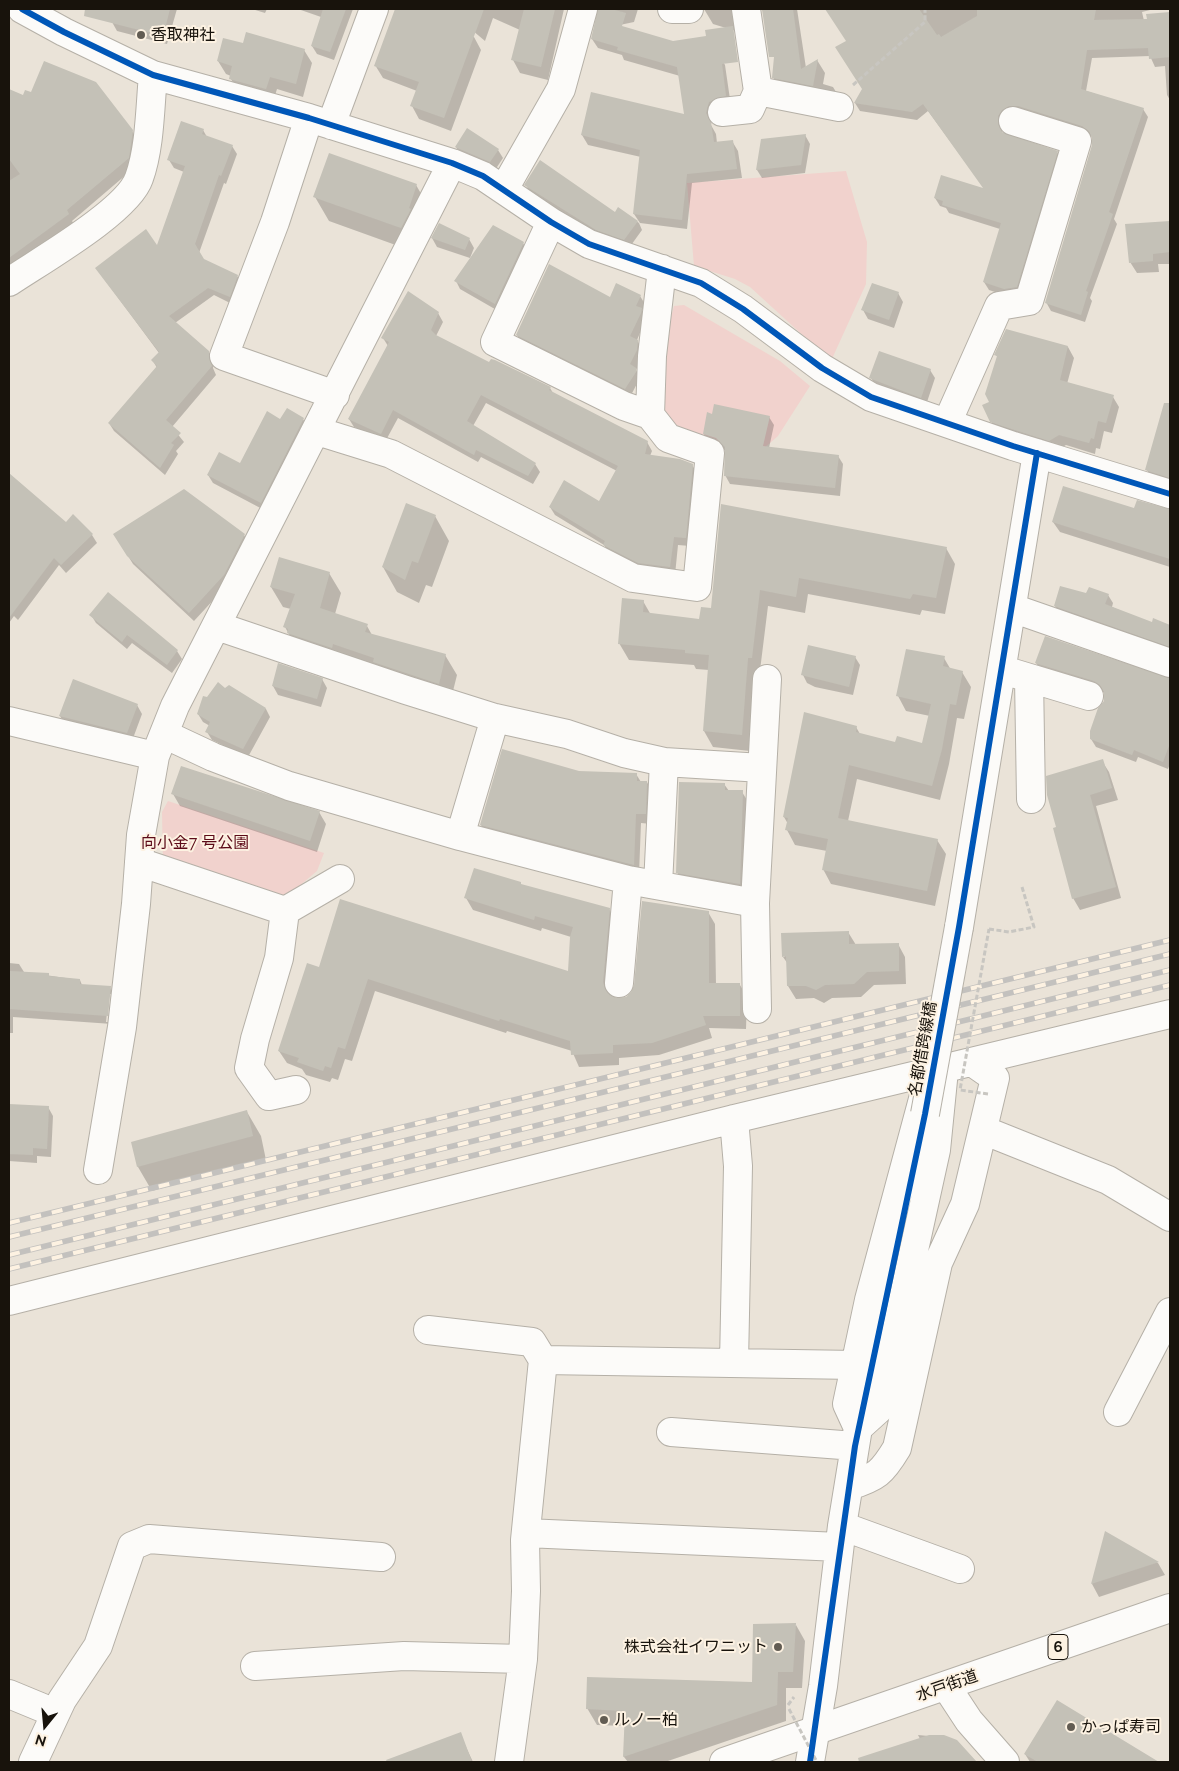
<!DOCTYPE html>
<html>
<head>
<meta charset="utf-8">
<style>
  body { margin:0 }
  #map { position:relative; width:1179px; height:1771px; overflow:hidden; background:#eae3d8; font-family:Raleway,sans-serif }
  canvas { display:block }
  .frame { position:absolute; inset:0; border:10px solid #18130c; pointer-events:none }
  .north { position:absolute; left:20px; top:1701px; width:50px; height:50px; -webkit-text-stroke:4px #fdf2e2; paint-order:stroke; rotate:197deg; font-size:14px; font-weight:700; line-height:20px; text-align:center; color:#18130c }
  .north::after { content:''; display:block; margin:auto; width:18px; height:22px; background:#18130c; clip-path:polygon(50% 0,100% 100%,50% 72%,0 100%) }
</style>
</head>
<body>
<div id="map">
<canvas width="1179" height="1771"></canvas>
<div class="frame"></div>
<div class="north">N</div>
</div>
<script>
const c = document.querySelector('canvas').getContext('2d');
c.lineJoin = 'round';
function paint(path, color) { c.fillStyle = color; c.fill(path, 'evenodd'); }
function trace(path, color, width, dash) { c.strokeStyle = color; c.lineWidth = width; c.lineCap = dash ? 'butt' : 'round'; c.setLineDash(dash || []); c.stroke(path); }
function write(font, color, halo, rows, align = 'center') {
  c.font = font + ' Raleway,"Noto Sans JP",sans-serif'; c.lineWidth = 4; c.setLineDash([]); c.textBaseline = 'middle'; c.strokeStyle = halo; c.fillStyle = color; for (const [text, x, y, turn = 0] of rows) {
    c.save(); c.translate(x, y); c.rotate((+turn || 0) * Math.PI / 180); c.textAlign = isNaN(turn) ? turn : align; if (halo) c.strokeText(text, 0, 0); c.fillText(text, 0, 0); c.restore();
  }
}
const green = new Path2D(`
  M846 171 867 242 866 284 831 361 750 287 735 279 694 266 687 183Z
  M684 305 780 361 810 386 778 436 762 450 708 440 703 435 663 423 662 350 674 306Z
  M168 801 324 853 317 871 279 903 163 865 162 812Z`);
const shadow = new Path2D(`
  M116 9H177L167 44 117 31 112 22Z
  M252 9H267L265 13Z
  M298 9H353L334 60 317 54 312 46 321 17Z
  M396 9 474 37 481 50 451 131 419 119 412 106 417 91 383 78 375 65Z
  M447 9H564L548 80 520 73 513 60 520 30 493 18 485 41Z
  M598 9H638L634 22 615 26 719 55 725 65 731 106 714 112 711 125 716 134 717 143 732 141 738 151 742 178 692 183 687 229 640 223 634 214 641 157 588 145 582 135 686 116 680 76 624 60 622 55 598 48 592 39Z
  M704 9H747L739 32 713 24Z
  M762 9H797L806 68 817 60 825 73 823 84 833 87 841 100 781 91 773 77 784 73Z
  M826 9H860L880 39 921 9H1154L1142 12 1147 34 1170 29V100L1167 95 1165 66 1155 67 1150 56 1092 58 1086 91 1143 109 1148 117 1114 219 1117 224 1090 298 1092 301 1085 322 1051 311 1046 302 1093 146 1094 138 1088 134 1002 125V133L1057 152 1062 161 1021 295 1010 297 989 290 984 282 1000 229 949 213 946 208 940 206 935 198 985 189 928 111 917 120 860 111 855 103 863 89 847 41Z
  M244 44 304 50 312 63 303 97 277 89 273 102 238 92 231 79V76L226 74 218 61Z
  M9 91 23 97 32 94 132 131 138 142 134 168 72 221 74 224 9 272Z
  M203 130 207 137 232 146 237 154 226 184 224 183 199 253 203 260 237 276 242 284 234 305 214 295 175 323 208 351 214 360 213 368 216 375 172 427 184 442 176 451 178 454 165 475 114 431 109 423 157 368 153 361 159 353 96 268 157 247 184 172 174 168 169 160Z
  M467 130 498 150 503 158 495 170 461 156 456 147Z
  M805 135 810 144 805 173 762 178 757 170 762 140Z
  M416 185 430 209 415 252 329 221 315 197Z
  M526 185 615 213 619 209 639 223 642 230 629 248 602 238 531 194Z
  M1170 222V264H1158L1159 272 1137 273 1130 262 1126 226Z
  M432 238 469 239 474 248 470 258 437 247Z
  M523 243 528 252 500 312 460 289 456 281Z
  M409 293 438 313 443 322 436 336 489 364 550 388 553 393 647 442 652 451 650 456 692 465 697 473 690 546 678 545 675 575 643 571 609 553 604 545 555 515 550 507 599 503 617 471 486 403 473 426 535 464 540 472 533 484 481 457 478 462 398 418 385 442 354 427 349 419 388 346 383 338Z
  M898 293 903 302 894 328 868 319 863 310Z
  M640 296 645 304 642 311 646 318 637 340 642 350 641 359 636 370 640 378 630 397 522 343 517 335 610 299Z
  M1068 347 1074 358 1067 384 1113 397 1119 407 1112 433 1104 431 1100 449 1096 448 1095 454 1066 445 1055 451 998 432 991 421V402L998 358 996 355Z
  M930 370 935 378 926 405 876 386 871 378Z
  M713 416 769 417 774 425 769 448 838 456 843 464 840 496 730 484 725 475 726 451 709 442 704 434Z
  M303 419 308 428 266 511 213 483 208 475 241 465 281 421Z
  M1157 432 1170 436V487L1153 481 1147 470Z
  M23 486 66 523 92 535 97 543 66 573 59 565 18 620 14 616 9 623V531L17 522 9 512V505Z
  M722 505 946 548 955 564 945 614 922 610 920 615 808 594 805 613 768 606 750 751 713 747 704 731 709 670 696 669 694 665 629 660 619 643 643 601 651 615 701 621 712 610Z
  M1135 510H1170V567L1060 532 1053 522Z
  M435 516 449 541 432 587 426 585 419 603 397 592 383 567Z
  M244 535 249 544 228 584 194 621 133 564 120 543Z
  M329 573 341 593 335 614 367 626 372 635 445 655 457 675 450 703 296 647 285 627 291 609 283 607 271 587Z
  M1087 595H1108L1113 603 1112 607 1152 624 1154 620 1170 626V652L1060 614 1055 606Z
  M91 615 177 651 182 659 172 673 132 643 127 649 96 623Z
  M855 657 860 665 853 695 815 687 807 683 803 675Z
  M944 658 951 670 962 672 971 687 964 719 957 718 949 764 940 800 857 779 848 821 937 840 946 854 935 906 831 884 823 869 827 851 795 845 787 830 788 824 784 817 856 727 860 734 896 744 923 745 930 716 906 711 898 696Z
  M1036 663 1170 679V764L1168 769 1138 757 1136 762 1096 747 1091 739 1105 701V693L1041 671Z
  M279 665 322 679 327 688 321 707 278 695 273 686Z
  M225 690 266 709 270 717 248 757 212 740 207 732 210 726 203 722 198 714 207 699Z
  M137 705 142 714 132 741 65 725 60 716Z
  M1102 761 1109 772 1118 800 1096 806 1121 898 1080 910 1073 898 1058 827Z
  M579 773 636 774 641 782H647L652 792 651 824 641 823 639 874 487 835 481 825Z
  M724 784 729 791 742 792 747 800 744 892 682 881 677 872Z
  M173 794 319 812 326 824 317 852 180 806Z
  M522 885 609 909 616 922 610 995 618 1000 626 998 708 912 715 924 716 985H740L747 997 746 1029 709 1028 712 1038 659 1055 619 1058V1065L579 1067 572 1051 507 1031 506 1033 375 991 352 1061 345 1059 338 1080 332 1078 330 1082 306 1075 302 1069 287 1063 279 1051 319 969 569 973 571 937 542 928 541 931 473 910 466 898Z
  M848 932 856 945 898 944 905 957 906 984 874 985 861 997 832 998 824 1003 814 998 796 999 788 986V964L783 957Z
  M9 963 19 964 24 972 80 980 82 985 110 988 115 996 112 1024 13 1017V1033H9ZM109 994H111L108 1022H106Z
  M9 1105 48 1107 53 1116 51 1157 37 1156V1163L9 1161Z
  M247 1112 261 1136 266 1160 152 1191 138 1167 132 1143Z
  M1106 1533 1158 1563 1165 1575 1099 1597 1092 1584Z
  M796 1625 805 1641 802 1688H786V1721L665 1762H628L624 1757 625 1726 597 1725 587 1708 753 1684Z
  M1057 1702 1156 1762H1030L1025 1754Z
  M460 1734 473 1762H385Z
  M918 1735 950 1738 965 1750 972 1762H871L886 1758 920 1739Z`);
const building = new Path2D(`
  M85 9H170L163 36 84 16Z
  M323 9H346L330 52 311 46Z
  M395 9H484L444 118 410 106 419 82 374 66Z
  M524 9H555L541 67 511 60Z
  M598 9H611L626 13 622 26 673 41 706 36 705 30 733 26 738 62 722 64 726 96 709 102 706 113 711 123 714 142 733 140 737 169 687 174 682 220 633 214 640 150 581 135 591 92 684 114 677 67 617 50 618 47 591 39Z
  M762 9H793L801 69 818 59 813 86 772 78 774 57H769Z
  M825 9H919L937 35 939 34 941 37 977 16V9H1096L1094 20 1147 19 1146 14 1170 12V57L1149 59 1148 48 1087 50 1081 89 1144 108 1109 212 1113 214 1086 291 1088 292 1081 315 1045 303 1092 145V138L1089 131 1082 126 1018 106H1009L1002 110 998 116V124L1002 132 1058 151 1017 287 1004 289 983 282 1001 223 942 205 943 201 934 198 941 175 983 188 923 104 912 112 854 103 862 89 835 47 846 41Z
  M246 32 305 49 296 84 270 77 266 89 229 79 232 66 217 61 223 38 243 43Z
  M44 61 96 82 133 130 129 158 67 210 69 214 9 258V181L20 174 9 159V89L23 95 25 90 31 92Z
  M181 121 204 129 202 134 233 145 221 176 219 175 195 244 204 259 238 275 230 297 208 288 169 316 209 351V358L212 366 166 420 181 433 171 443 174 445 160 468 108 423 157 366 151 360 159 352 95 268 146 229 157 245 185 166 167 160Z
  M467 128 499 149 490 162 455 147Z
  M806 134 801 165 756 170 761 139Z
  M329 153 417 184 409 208 411 209 401 228 313 197Z
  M540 160 615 212 618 207 638 221 624 240 596 230 524 185Z
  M1170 221V252L1153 254V261L1129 263 1125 224Z
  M439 223 470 238 465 250 431 238Z
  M493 225 524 242 495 304 454 281Z
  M549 264 610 297 616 283 641 295 636 306 642 308 641 313 630 336 638 340 637 350 630 364 636 368V372L625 389 516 335Z
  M872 283 899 292 889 320 861 310Z
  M408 291 439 312 431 330 436 335 489 362 491 359 495 360 551 387 549 390 648 441 645 454 680 459 693 464 686 538 674 537 670 567 638 563 603 545 605 541 549 507 564 480 599 501 618 466 481 395 467 421 536 463 528 476 476 450 474 455 393 410 381 434 348 419 389 342 381 338Z
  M1006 329 1068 346 1060 380 1114 395 1106 423 1098 421 1094 439 1091 438 1089 443 1059 435 1049 441 990 422 982 405 989 402 985 394 997 356 994 355Z
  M879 351 931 369 921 398 869 378Z
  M1164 403H1170V478L1145 470Z
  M714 404 770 416 763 446 839 455 835 488 724 476 725 447 716 438 703 434 707 412 712 414Z
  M287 408 304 418 261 503 207 475 219 452 240 463 267 411 280 419Z
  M9 473 66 522 73 514 93 534 61 565 54 558 9 618Z
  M1063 486 1134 508 1137 500 1170 509V559L1052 522Z
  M184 489 245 534 224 575 189 613 127 556 113 534Z
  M406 503 436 515 418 563 412 561 405 580 382 567Z
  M721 504 947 547 936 598 913 594 910 599 799 578 796 597 760 590 752 658H748L742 735 703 731 709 655 685 653V650L618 644 622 598 644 600 643 612 699 619 701 607 711 608Z
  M279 557 330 572 320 608 368 624 365 632 446 654 439 684 373 662 374 658 333 644 332 648 287 633 288 629 283 627 295 594 270 587Z
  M1060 586 1086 593 1089 587 1109 594 1105 604 1152 622 1153 618 1170 625V647L1054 606Z
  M108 592 178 650 167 665 127 635 122 642 89 615Z
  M1045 636 1170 678V743L1163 762 1134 750 1132 755 1090 739V731L1098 708 1104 701V692L1100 685 1094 681 1035 663Z
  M808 645 856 656 849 687 801 675Z
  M906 649 945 656 943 666 963 671 956 705 950 704 942 749 932 786 849 765 838 818 938 839 927 891 822 870 828 839 785 830 788 818 783 817 804 712 857 726 856 732 895 742 897 736 922 743 931 704 896 696Z
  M278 663 323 678 317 699 272 686Z
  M73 679 138 704 127 733 59 716Z
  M218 682 225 688 229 685 266 708 243 749 205 732 210 722 197 714 203 696 207 697Z
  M502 749 579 771 637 773V781H647L646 814H636L634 865 480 825Z
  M1103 759 1112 788 1090 795 1116 887 1072 899 1053 828 1056 827 1047 795 1046 776Z
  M181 766 320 811 310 841 171 794Z
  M679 782 725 783V790H743L740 884 676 873Z
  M474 868 521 882V884L610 908 603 982 605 989 610 995 617 998 626 997 631 992 634 985 642 901 709 911V983H740V1016H703L706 1025 652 1043 613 1045V1053L571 1055 570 1041 500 1019 499 1021 368 979 345 1049 338 1047 331 1068 325 1066 323 1071 297 1062 299 1058 278 1051 307 963 319 967 340 899 568 971 570 937 573 927 535 916 534 920 464 898Z
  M849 931V944L899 943V971L867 972 854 984 825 985 816 990 806 986H787L786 956 782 957 781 933Z
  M9 971 49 973V976L80 979V984L111 986 108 1016 9 1009Z
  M9 1104 49 1106 47 1149 33 1148V1155L9 1154Z
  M247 1110 253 1136 137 1167 131 1142Z
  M1105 1531 1159 1562 1091 1584Z
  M796 1623 793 1672H778L777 1705 623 1757 625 1711 586 1709 587 1677 752 1682 753 1624Z
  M1057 1700 1159 1762H1038L1024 1754Z
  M461 1732 472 1762H387L386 1760Z
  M929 1735H944L957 1740 977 1762H859L858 1758Z`);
const path = new Path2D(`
  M853 85 925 22V9
  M989 929 1009 932 1034 927 1022 887
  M788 1705 794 1697`);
const minor = new Path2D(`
  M22 9 64 32 153 75 309 118 452 163 483 176 551 222 589 244 701 283 743 309 822 368 871 397 1013 446 1170 494
  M672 9H689
  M746 9 758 91 839 107
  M722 112 750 109 758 91
  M309 118 275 222 224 356 335 395
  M331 125 374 9
  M504 189 561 89 583 9
  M551 222 495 342 624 406 650 415
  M9 282C40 261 128 211 139 178 150 148 150 107 153 75
  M947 423 999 306 1029 301 1077 141 1013 121
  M317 431 391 454 633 578 697 587 710 453 668 438 650 415 652 356 662 269
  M1012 608 1170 663
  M217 626 406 690 495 718 567 734 624 753 664 762 762 768
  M1013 673 1089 696
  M1029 678 1031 799
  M9 721 155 756
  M164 734 213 757 289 786 460 836 628 880 755 903
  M460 836 495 718
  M139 862 285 911
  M658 885 664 762
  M959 927 1037 453
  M619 983 628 880
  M757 1009 755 903 767 679
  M926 1088 869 1300 847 1404 858 1428 879 1409 936 1150 944 1070
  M296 1090 269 1096 249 1068 255 1039 279 958 285 911 340 879
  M983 1130 1108 1180 1170 1217
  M98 1170 122 1027 136 904 141 835 155 756 175 706 452 163
  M9 1301 734 1119 1170 1014
  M428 1330 532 1342 543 1360
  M734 1363 738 1166 734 1119
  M1118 1412 1170 1312
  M671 1432 855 1446
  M849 1486C877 1477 882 1473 897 1448L938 1263 965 1204 995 1078 972 1062
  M842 1526 960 1569
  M526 1533 839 1547
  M255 1666 404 1656 523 1659
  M946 1686 969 1721 1005 1762
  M9 1694 55 1713
  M33 1762 62 1700 98 1646 132 1546 149 1539 381 1557
  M509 1762 523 1659 526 1591 525 1540 543 1360 856 1365
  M810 1762 823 1686 842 1526 858 1428 863 1412`);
const highway = new Path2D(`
  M724 1762 1170 1608`);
const rail = new Path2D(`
  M9 1223 1170 940
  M9 1237 1170 954
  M9 1255 1170 970
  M9 1269 1170 985`);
const pathBridge = new Path2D(`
  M988 1094 960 1090 989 929
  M789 1709 817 1762`);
const minorBridge = new Path2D(`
  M925 1114 959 927`);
const cycleway = new Path2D(`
  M22 9 64 32 153 75 309 118 452 163 483 176 551 222 589 244 701 283 743 309 822 368 871 397 1013 446 1170 494
  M810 1762 855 1446 925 1114 959 927 1037 453`);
const markers = [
  [141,35,5,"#625c53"],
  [778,1647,5,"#625c53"],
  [604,1720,5,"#625c53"],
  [1071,1727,5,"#625c53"]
];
const shields = [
  [1058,1647,20]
];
const shieldNames = [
  ["6",1058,1647]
];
const poiNames = [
  ["香取神社",151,35],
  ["株式会社イワニット",768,1647,"right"],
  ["ルノー柏",614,1720],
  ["かっぱ寿司",1081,1727]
];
const parkNames = [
  ["向小金7 号公園",195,843]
];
const streetNames = [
  ["名都借跨線橋",923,1049,-80],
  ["水戸街道",947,1686,-19]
];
paint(green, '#f1d2cd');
paint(shadow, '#0003');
paint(building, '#c4c1b7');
trace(minor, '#b5b0a7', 30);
trace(highway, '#b5b0a7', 30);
trace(path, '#c8c6c1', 3, [5, 2.5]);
trace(minor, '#fcfbf9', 28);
trace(highway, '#fcfbf9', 28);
trace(rail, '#c3c1be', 5.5);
trace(rail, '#fdf2e2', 4, [11]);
trace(minorBridge, '#b5b0a7', 30, []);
trace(pathBridge, '#c8c6c1', 3, [5, 2.5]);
trace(minorBridge, '#fcfbf9', 28);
trace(cycleway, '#0057b8', 6);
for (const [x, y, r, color] of markers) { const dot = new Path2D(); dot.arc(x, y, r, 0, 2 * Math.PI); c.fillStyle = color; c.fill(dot); trace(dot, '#fdf2e2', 2); }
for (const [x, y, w] of shields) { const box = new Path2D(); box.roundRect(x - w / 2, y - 12.5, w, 25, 4); c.fillStyle = '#fdf2e2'; c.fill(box); trace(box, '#18130c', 1); }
write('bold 15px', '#18130c', null, shieldNames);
write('16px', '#18130c', '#fdf2e2', poiNames, 'left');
write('16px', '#5c0b18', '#fdf2e2', parkNames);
write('16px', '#18130c', '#fdf2e2', streetNames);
</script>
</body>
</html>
